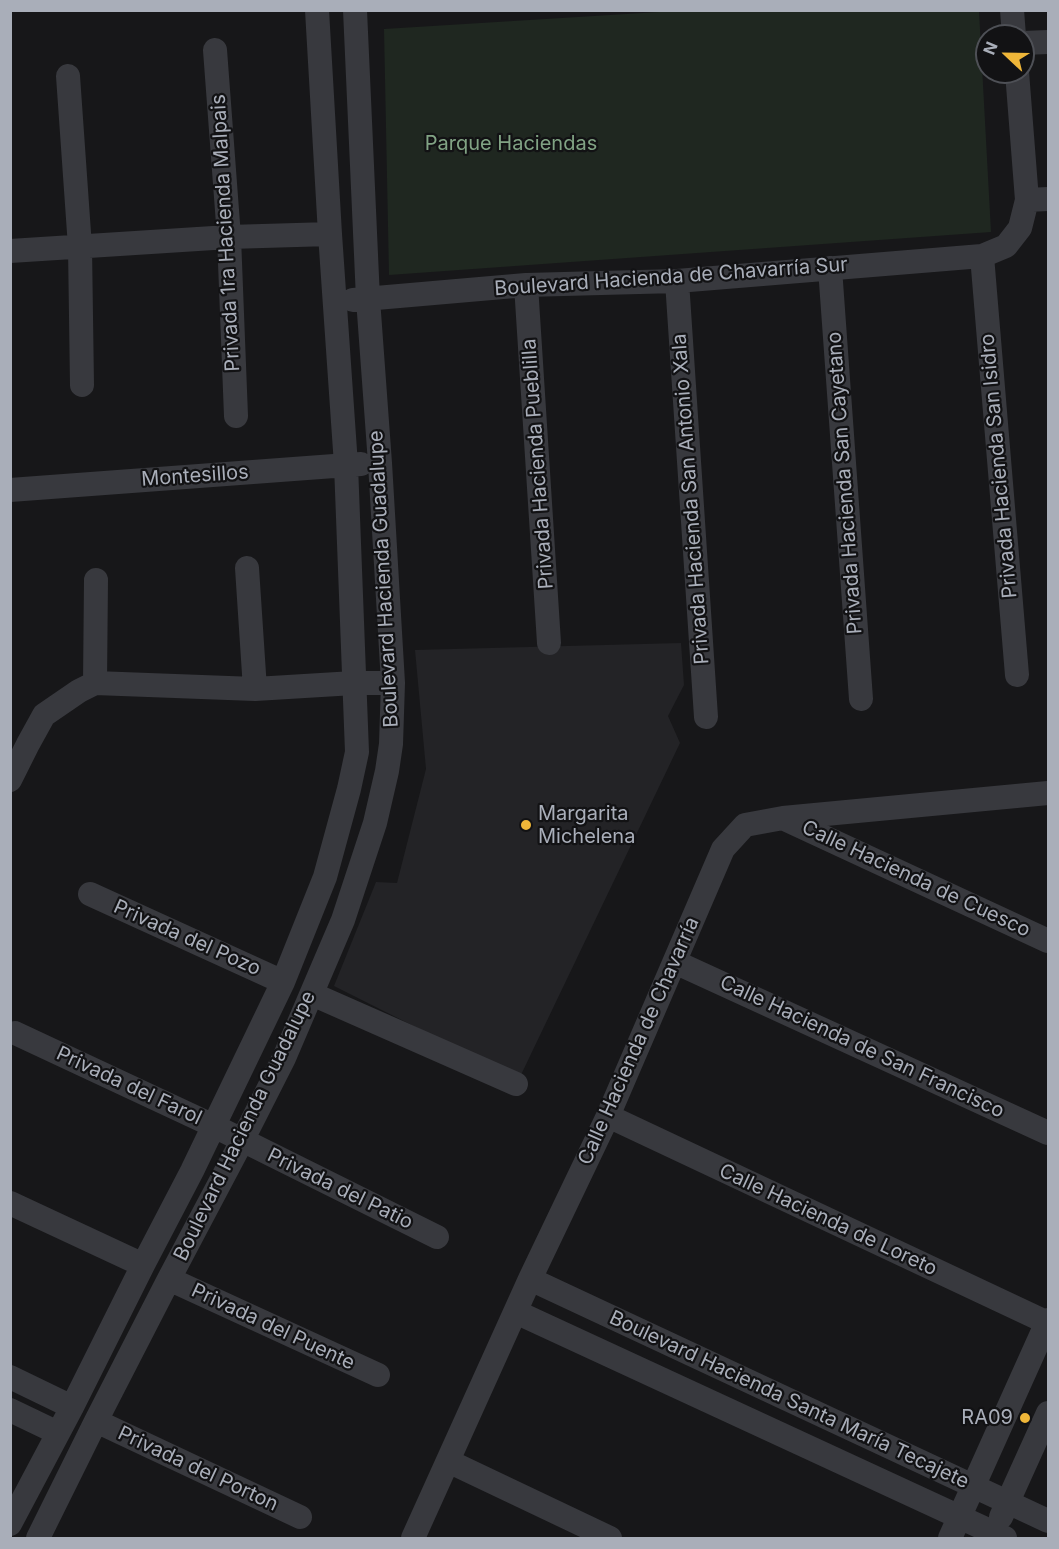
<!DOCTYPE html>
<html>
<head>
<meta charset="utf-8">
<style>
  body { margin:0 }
  #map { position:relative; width:1059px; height:1549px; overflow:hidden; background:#171719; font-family:Inter,sans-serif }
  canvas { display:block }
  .frame { position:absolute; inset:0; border:12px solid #a9aeb9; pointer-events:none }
  .north { position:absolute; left:975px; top:24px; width:60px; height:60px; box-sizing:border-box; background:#121214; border:2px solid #4e5056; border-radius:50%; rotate:292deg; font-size:16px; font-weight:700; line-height:24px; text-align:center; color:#a9aeb9 }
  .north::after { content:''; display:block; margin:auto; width:21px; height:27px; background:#efb639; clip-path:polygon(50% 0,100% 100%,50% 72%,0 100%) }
</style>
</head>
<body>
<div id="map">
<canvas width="1059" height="1549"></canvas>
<div class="frame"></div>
<div class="north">N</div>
</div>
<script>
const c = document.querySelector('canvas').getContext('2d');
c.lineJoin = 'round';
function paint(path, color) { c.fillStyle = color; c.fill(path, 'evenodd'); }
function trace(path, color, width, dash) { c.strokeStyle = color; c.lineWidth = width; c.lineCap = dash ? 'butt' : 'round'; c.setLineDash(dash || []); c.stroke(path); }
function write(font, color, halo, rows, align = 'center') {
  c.font = font + ' Inter,sans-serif'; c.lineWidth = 4.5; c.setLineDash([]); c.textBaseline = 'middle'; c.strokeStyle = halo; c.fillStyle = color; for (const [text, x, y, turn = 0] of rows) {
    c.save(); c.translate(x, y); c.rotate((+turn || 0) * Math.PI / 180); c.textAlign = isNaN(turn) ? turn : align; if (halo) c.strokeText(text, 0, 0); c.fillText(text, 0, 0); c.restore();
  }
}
const built = new Path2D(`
  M681 643 684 685 668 716 680 743 519 1079 334 986 376 882 397 883 426 769 415 650Z`);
const green = new Path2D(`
  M691 10 979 11 991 232 389 275 384 29Z`);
const minor = new Path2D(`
  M1012 10 1014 36
  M1023 43 1048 42
  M215 50 229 237 236 416
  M68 76 80 247 82 385
  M1027 200 1048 199
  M10 251 229 237 330 234
  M982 256 1017 675
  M830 268 861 699
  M677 281 706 717
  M526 285 549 643
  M353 300 526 285 677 281 982 256 1006 246 1020 228 1027 200 1017 72
  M10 490 361 464
  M247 568 255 689
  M95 683 96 580
  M10 780 28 744 44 715 79 691 95 683 255 689 354 683H393
  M785 819 1048 941
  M90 894 283 982
  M675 962 1048 1133
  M312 994 516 1084
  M15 1033 214 1126 437 1237
  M608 1116 1048 1323
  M10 1203 143 1265
  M169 1279 378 1375
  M530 1279 1048 1521
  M516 1312 1005 1538
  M10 1377 72 1407
  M10 1410 58 1433
  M96 1421 300 1517
  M448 1461 610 1538
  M1001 1517 1048 1413
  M10 1524 72 1407 143 1265 192 1171 283 982 325 877 349 789 357 752 346 465 330 234 317 10
  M38 1538 96 1421 169 1279 242 1141 284 1058 343 920 375 823 387 771 391 744 393 683 380 463 368 299 355 10
  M413 1538 530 1279 608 1116 723 849 745 825 783 818 1048 793
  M950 1538 1048 1320`);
const markers = [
  [526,825,6,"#efb639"],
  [1025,1418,6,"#efb639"]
];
const parkNames = [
  ["Parque Haciendas",511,144]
];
const streetNames = [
  ["Privada 1ra Hacienda Malpais",226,233,-93],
  ["Boulevard Hacienda de Chavarría Sur",671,277,-4],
  ["Privada Hacienda Pueblilla",538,464,-94],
  ["Privada Hacienda San Isidro",999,466,-95],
  ["Montesillos",195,476,-4],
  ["Privada Hacienda San Cayetano",845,483,-94],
  ["Privada Hacienda San Antonio Xala",691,499,-94],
  ["Boulevard Hacienda Guadalupe",384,579,-93],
  ["Calle Hacienda de Cuesco",916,879,25],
  ["Privada del Pozo",187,938,24],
  ["Calle Hacienda de Chavarría",639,1041,-66],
  ["Calle Hacienda de San Francisco",862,1047,25],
  ["Privada del Farol",129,1086,25],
  ["Boulevard Hacienda Guadalupe",245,1126,-64],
  ["Privada del Patio",340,1189,26],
  ["Calle Hacienda de Loreto",828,1220,25],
  ["Privada del Puente",273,1327,25],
  ["Boulevard Hacienda Santa María Tecajete",789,1400,25],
  ["Privada del Porton",198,1469,25]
];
const poiNames = [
  ["Margarita",538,814],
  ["Michelena",538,837],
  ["RA09",1013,1418,"right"]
];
paint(built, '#232326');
paint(green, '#1f2720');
trace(minor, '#38393e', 24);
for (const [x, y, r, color] of markers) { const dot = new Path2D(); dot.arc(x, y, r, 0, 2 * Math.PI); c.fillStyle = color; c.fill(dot); trace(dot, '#121214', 2); }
write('20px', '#81a384', '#121214', parkNames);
write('20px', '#a9aeb9', '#121214', streetNames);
write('20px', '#a9aeb9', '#121214', poiNames, 'left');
</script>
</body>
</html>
